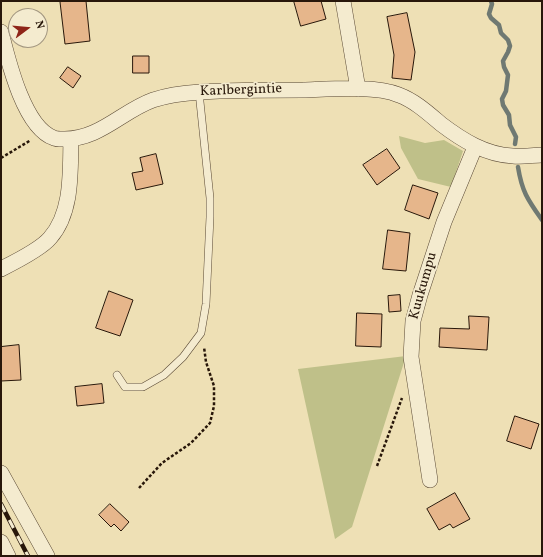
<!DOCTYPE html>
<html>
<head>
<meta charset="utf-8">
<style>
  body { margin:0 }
  #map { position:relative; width:543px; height:557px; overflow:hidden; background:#eee0b5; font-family:Vollkorn,serif }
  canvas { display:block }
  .frame { position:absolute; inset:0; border:2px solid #28170a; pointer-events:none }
  .north { position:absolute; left:8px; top:8px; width:40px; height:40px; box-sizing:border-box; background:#f4ebcf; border:1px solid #a29680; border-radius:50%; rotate:74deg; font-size:11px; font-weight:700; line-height:16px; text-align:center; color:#28170a }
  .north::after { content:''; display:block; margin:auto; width:14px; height:18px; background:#8f2418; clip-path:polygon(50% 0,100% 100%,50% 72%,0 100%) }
</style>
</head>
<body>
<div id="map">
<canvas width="543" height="557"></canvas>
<div class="frame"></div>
<div class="north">N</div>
</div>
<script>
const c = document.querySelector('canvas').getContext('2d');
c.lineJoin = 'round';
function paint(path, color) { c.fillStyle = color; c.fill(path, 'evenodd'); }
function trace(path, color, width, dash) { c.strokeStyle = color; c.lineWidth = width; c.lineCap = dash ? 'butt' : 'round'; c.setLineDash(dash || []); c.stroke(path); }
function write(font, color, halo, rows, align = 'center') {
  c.font = font + ' Vollkorn,serif'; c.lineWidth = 3.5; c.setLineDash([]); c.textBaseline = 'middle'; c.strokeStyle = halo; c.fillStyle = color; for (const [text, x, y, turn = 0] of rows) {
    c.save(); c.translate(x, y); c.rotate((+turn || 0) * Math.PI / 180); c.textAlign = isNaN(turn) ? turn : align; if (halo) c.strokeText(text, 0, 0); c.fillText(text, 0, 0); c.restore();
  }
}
const green = new Path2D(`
  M399 136 425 143 444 140 463 151 451 187 418 179 401 148Z
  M406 356 352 527 335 539 298 369Z`);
const stream = new Path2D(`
  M491 1 492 4 489 14 491 18 499 25 501 33 508 40 510 46 508 52 503 61 504 67 508 75 506 91 502 99 503 105 509 115 510 125 516 137 515 144
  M518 167C522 192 528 200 542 220`);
const building = new Path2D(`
  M71 1H86L90 41 65 44 60 2Z
  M294 1H321L326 19 301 26Z
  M407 13 415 52 411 80 392 78 394 55 387 17Z
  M133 56H149V73H133Z
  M68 67 81 76 73 88 60 78Z
  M387 149 400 168 377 185 363 165Z
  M156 154 163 184 136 190 132 173 143 171 140 158Z
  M413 185 438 193 429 219 405 210Z
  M388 230 410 233 406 271 383 269Z
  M109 291 133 300 120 336 96 328Z
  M400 295 401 311 389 312 388 296Z
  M357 313 382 314 381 347 356 346Z
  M469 316 489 317 487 350 439 347 440 328 469 329Z
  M19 345 21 380 1 381V347Z
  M102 384 104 403 77 406 75 387Z
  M515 416 539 424 531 449 507 441Z
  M455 493 470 519 453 528 450 524 439 530 427 509Z
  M110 504 129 522 121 531 114 524 111 527 99 515Z`);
const path = new Path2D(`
  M1 158 31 140
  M377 466 402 398
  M139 488 162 463 191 443 210 423 214 406V386L206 362 204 347`);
const lane = new Path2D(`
  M117 375 125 387H143L164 375 183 357 201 333 206 304 210 217V198L199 92`);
const street = new Path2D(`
  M343 1 358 89
  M1 32C8 60 24 128 54 138 56 139 60 139 63 139 99 140 122 111 153 100 168 95 185 93 200 92 235 90 269 90 303 90 330 89 375 85 399 95 415 101 428 113 441 124 462 140 486 155 513 156 523 157 533 155 542 155
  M1 269C15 262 41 249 50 238 73 212 70 171 71 139
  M1 473 47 556
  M430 480 411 357 413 321 420 295 444 222 475 147
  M1 542 8 556`);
const rail = new Path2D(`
  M1 504 28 556`);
const streetNames = [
  ["Karlbergintie",241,91,-2],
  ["Kuukumpu",424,286,-74]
];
paint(green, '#bfc089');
trace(stream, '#6f7972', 4.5);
paint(building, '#e6b68b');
trace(building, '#28170a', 1);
trace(lane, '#5a4935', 8);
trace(street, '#5a4935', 16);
trace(path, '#28170a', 2.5, [3, 2]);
trace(lane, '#f4ebcf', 7);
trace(street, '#f4ebcf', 15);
trace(rail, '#28170a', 4.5);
trace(rail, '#f4ebcf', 3, [9]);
write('14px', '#28170a', '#f4ebcf', streetNames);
</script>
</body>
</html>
